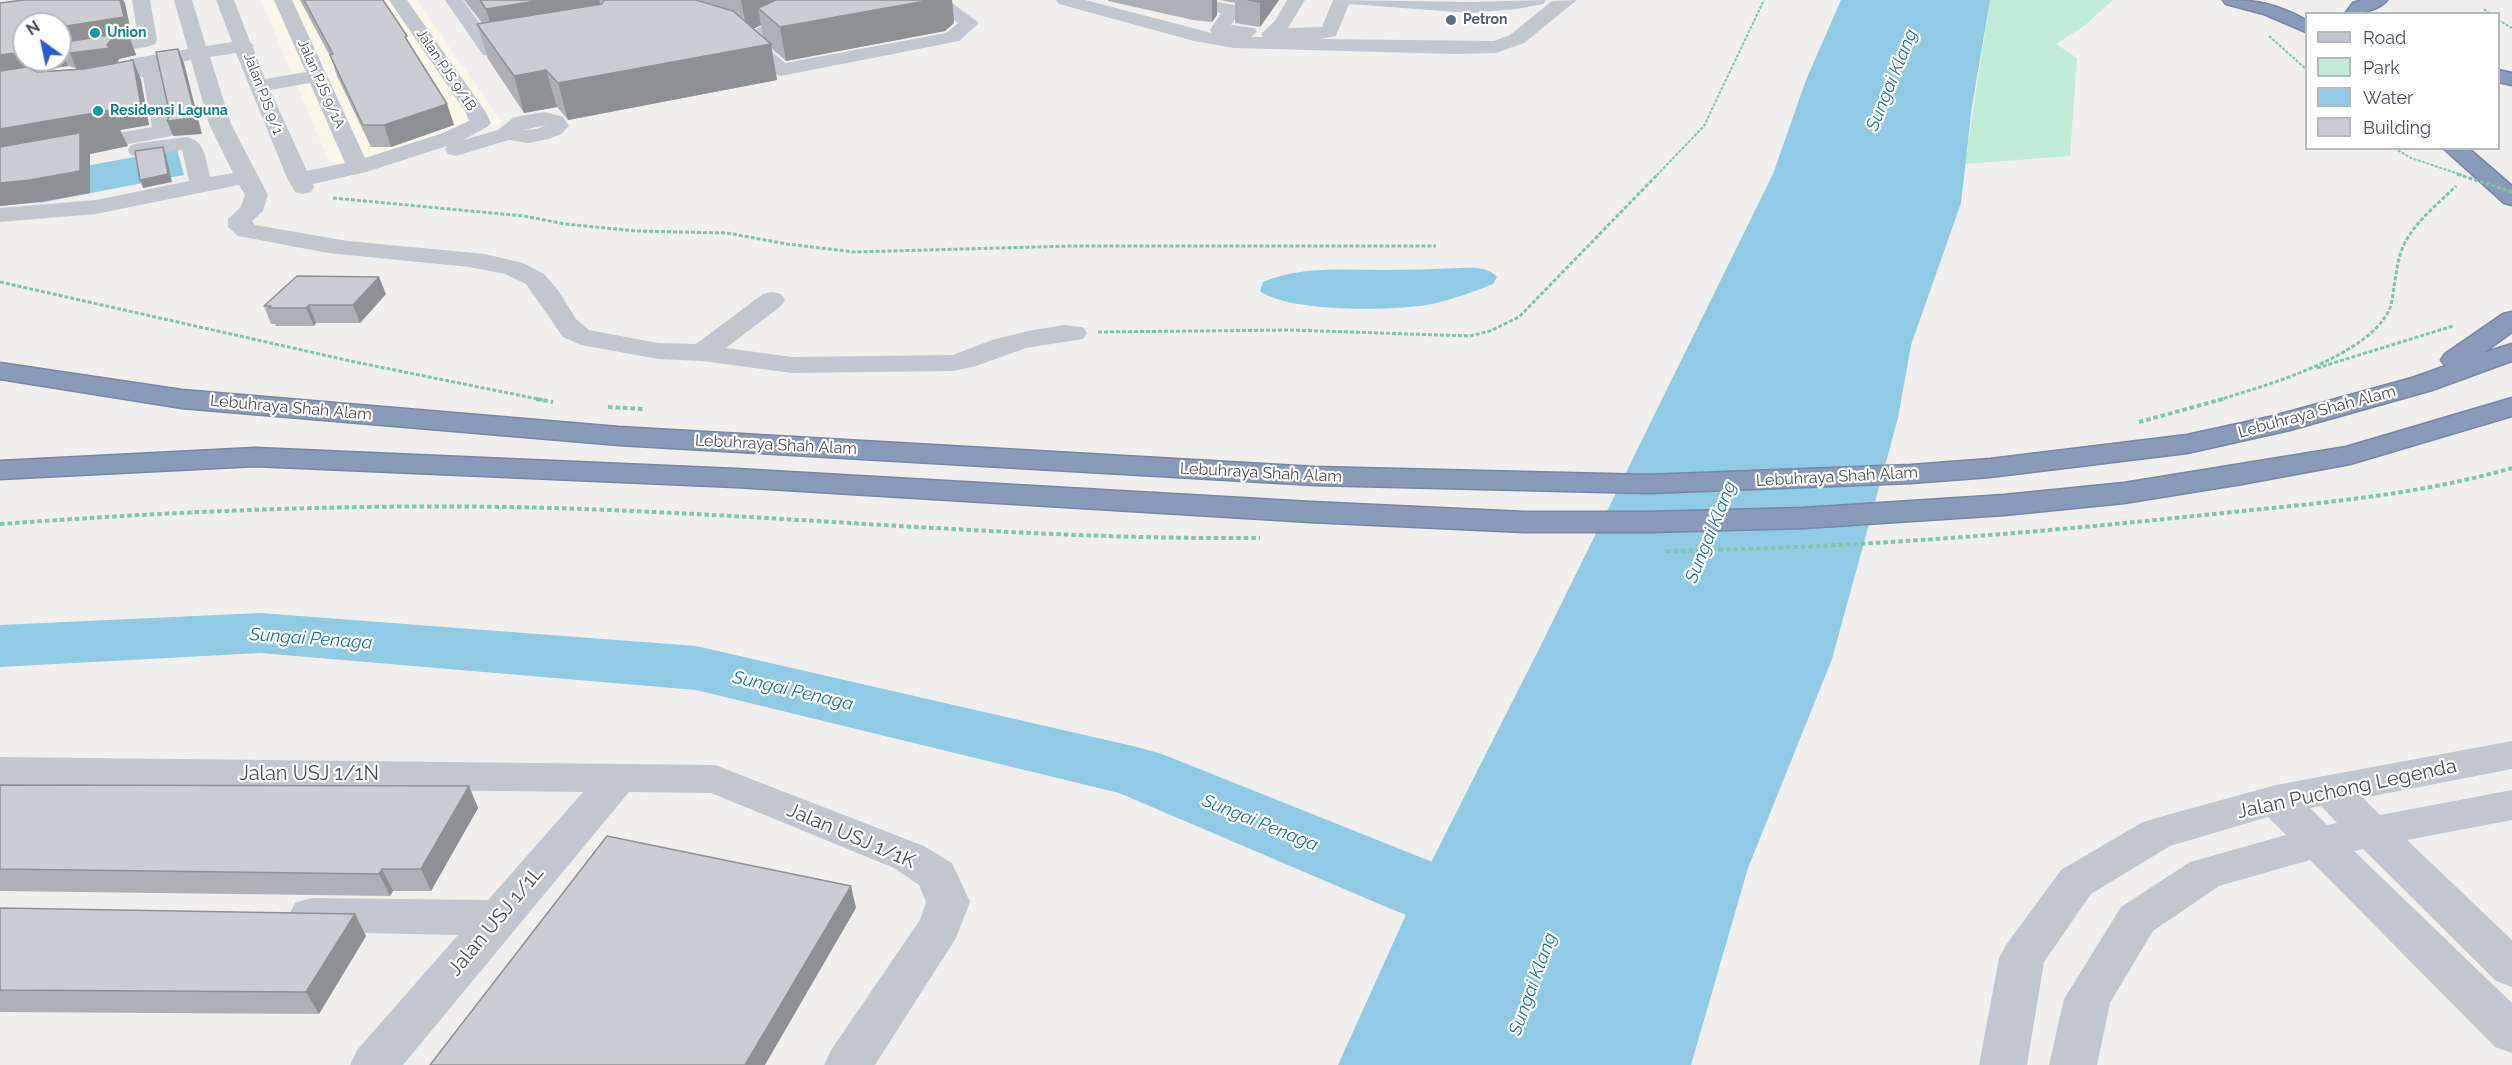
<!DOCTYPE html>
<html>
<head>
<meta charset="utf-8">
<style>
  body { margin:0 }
  #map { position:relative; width:2512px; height:1065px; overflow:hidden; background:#f1efee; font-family:Raleway,sans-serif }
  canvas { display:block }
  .legend { position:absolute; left:2305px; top:12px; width:195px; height:138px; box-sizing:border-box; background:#fff; border:2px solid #b6b9bd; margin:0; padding:8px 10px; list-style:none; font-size:18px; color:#484f5a }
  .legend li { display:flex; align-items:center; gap:12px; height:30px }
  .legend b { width:30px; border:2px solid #b6b9bd }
  .north { position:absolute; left:12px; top:12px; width:60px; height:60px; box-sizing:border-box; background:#fff; border:2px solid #b6b9bd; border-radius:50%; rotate:327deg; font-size:16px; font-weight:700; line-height:24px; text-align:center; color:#484f5a }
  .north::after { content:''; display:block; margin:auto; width:21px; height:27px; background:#275ed3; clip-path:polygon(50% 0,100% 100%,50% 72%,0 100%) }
</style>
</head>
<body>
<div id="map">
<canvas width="2512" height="1065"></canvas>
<ul class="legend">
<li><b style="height:8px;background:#c0c7cf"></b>Road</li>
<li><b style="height:16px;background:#c0ebd6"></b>Park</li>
<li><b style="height:16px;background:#90cae5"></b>Water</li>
<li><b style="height:16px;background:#cccdd3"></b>Building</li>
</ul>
<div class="north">N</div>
</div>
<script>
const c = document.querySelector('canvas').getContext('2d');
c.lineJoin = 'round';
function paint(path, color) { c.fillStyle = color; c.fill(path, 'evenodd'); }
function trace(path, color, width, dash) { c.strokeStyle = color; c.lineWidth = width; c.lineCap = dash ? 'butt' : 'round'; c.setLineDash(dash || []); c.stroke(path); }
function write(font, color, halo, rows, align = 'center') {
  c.font = font + ' Raleway,sans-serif'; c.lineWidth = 4.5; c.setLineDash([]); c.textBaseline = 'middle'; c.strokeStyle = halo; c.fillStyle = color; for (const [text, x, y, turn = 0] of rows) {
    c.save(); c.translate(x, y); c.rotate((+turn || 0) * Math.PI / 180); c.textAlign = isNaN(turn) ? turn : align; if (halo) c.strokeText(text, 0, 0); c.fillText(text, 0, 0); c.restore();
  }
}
const commercial = new Path2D(`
  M261 0H417L502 123 351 173 328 159Z`);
const green = new Path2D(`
  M1990 0H2113L2084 26 2056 44 2077 58 2070 156 1965 164Z`);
const water = new Path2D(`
  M1841 0H1990L1972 106 1961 203 1911 345 1898 418 1832 659 1748 868 1691 1065H1338L1418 888 1540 647 1773 174 1806 80Z
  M177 149 184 175 40 203V193L16 179Z
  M1459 268C1472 268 1487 266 1497 277L1493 284C1473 292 1454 299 1432 304 1396 311 1289 313 1260 291L1263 282C1301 266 1343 270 1383 270 1409 270 1433 269 1459 268Z`);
const river = new Path2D(`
  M260 613 696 646 1137 747 1162 754 1445 867 1520 893 1531 915 1520 937 1492 946 1464 937 1391 909 1119 793 696 690 260 653 0 667V625Z`);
const pathFar2 = new Path2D(`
  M2484 9 2490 14
  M2498 20 2512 28
  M2269 36 2306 69
  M1657 175 1704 126 1764 0`);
const pathFar1 = new Path2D(`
  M333 198 524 216 565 224 636 231 727 233 787 244 854 252 1071 246H1436
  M0 282 355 362 543 400
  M1098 332 1290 330 1470 336 1490 331 1519 317 1658 174
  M2317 368 2453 326
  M2218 400C2265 386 2370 356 2390 308 2395 289 2395 270 2401 252 2411 224 2436 206 2456 186`);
const path = new Path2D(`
  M536 399 553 402
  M608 407 643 409
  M2139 422 2223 399
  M0 524C194 510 388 502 583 509 809 517 1034 540 1260 538
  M1666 551C1846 548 2025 534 2204 515 2307 504 2411 497 2512 468`);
const minor = new Path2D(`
  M132 0H150L157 40 155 44 146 47 60 61 57 60H60V49L138 37Z
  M174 0H192L206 46 232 42 216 0H234L250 42 254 46 253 48 265 79 306 72 274 0H292L365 158 440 134 469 121 465 111 389 0H407L485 111 491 123 487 127 463 140 498 130 513 118 520 116 545 112 563 117 569 126 561 134 549 139 528 143 509 140 456 156 448 154 445 149 447 146 366 172 313 184 314 187 311 192 303 194 295 192 287 178 236 53 210 57 231 124 268 195 263 211 252 221 255 225 348 241 485 254 523 263 544 274 558 290 576 319 589 330 658 343 696 344 763 294 772 292 781 294 785 300 781 306 726 348 792 357 953 355 992 340 1028 331 1064 325 1083 327 1087 333 1083 339 1026 348 976 366 953 371 792 373 702 361 658 359 581 345 563 337 526 284 505 274 469 267 328 253 238 236 228 227V219L240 208 245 195 239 185 96 214 0 222V208L96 200 189 181 182 150 139 157 131 155 128 150 131 145 139 143 187 137C206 141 206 161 210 177L233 173 209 124 191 60 158 66 162 70 174 131 171 136 0 168V154L152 127 143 77 94 86 87 84 84 80 87 76 132 68 127 63 130 59 188 49ZM310 83 345 163 307 171 270 90ZM546 125 537 129 523 130Z
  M445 0H463L495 45 522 40 529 42 531 46 529 50C515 53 497 58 483 55Z
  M815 0H838L835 4 760 41 785 63 946 33 958 23 927 0H948L979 23 959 41 781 76 774 74 739 40 741 36Z
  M1056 0H1085L1212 33 1210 30 1221 13 1209 11 1206 7 1209 3C1218 1 1229 4 1238 6L1241 10 1231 25 1255 28 1257 32 1251 37H1263L1261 34 1275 21 1287 0H1305L1288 28 1322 27 1333 0 1470 2 1546 0 1543 4 1517 9 1470 13 1349 4 1336 36 1320 39 1494 41 1510 35 1552 1 1577 0 1524 43 1496 53 1455 54 1234 48 1194 41 1059 4Z
  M2512 741V769L2363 798 2380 815 2512 790V820L2407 840 2512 940V987L2496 981 2363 849 2354 851 2512 1003V1053L2495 1047 2310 860 2219 886 2153 931 2110 1003 2097 1065H2049L2064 999 2121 907 2190 862 2286 835 2268 817 2170 846 2091 894 2044 962 2027 1065H1979L1999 958 2006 945 2061 870 2141 823 2156 818 2276 785ZM2321 806 2337 823 2327 825 2310 808Z
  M0 757 715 765 924 846 952 863 970 902 956 938 875 1065H824L831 1050 920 920 926 902 919 885 894 868 711 793 629 792 403 1065H350L357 1050 458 935 311 932 295 927 289 915 295 903 311 898 488 900 583 792 0 785Z`);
const highway = new Path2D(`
  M2223 0C2257 0 2276 4 2306 20V32L2264 14 2226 4Z
  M2362 0H2387C2378 11 2359 14 2345 14L2353 3Z
  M2498 70 2512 73V85L2498 82Z
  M2443 148H2468L2512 186V205L2504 203Z
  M2512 312V332L2483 353 2512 344V361L2432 390 2290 430 2187 453 1990 477 1911 483 1648 493 1315 485 619 445 182 408 0 379V363L182 390 619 427 1315 467 1648 475 1911 465 1990 459 2187 435 2274 416 2412 378 2446 366 2441 360 2445 354 2503 314Z
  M2512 398V416L2350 464 2242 484 2124 503 2004 515 1804 528 1648 532H1524L1311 522 736 487 255 466 0 479V461L255 448 736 469 1311 502 1524 512H1648L1804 508 2004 495 2124 483 2346 447Z`);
const pathBridgeFar1 = new Path2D(`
  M2394 148 2411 158 2462 175`);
const pathBridge = new Path2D(`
  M2457 174 2512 192`);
const wall = new Path2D(`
  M23 0H123L132 36H129L136 55 119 59 117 63 133 60 141 80 149 125 120 130 128 146 90 154V193L40 202 0 206V3ZM24 24H60V60H24ZM68 66 76 68V69L37 72 35 71Z
  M300 0H383L447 104 454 125 391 147H371L337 76 332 60Z
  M464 0H696L701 2 700 0H952L954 23 945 31 786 61 771 48 777 80 568 120 557 107 524 113 488 59 477 24 482 23ZM761 25 763 38 753 29Z
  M1108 0H1279L1260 27 1235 23V3L1220 0H1217V15L1212 22 1193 20 1108 1Z
  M386 294 360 323H316L314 326H276L275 324H271L264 306Z
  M0 785 469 786 478 808 431 891H393L390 896 0 891Z
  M0 908 355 914 366 936 319 1014 0 1012Z`);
const shadedWall = new Path2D(`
  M120 0H123L125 3 132 36H129L136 55 119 59 117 63 78 73 70 53 109 48 60 47V27Z
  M543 0H599L601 6 496 42 486 9Z
  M741 0H810L758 8 761 25 747 32Z
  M931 0H952L954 23 945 31 786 61 780 27Z
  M1212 0H1217V15L1212 22Z
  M1262 0H1279L1260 27V2Z
  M771 44 777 80 568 120 558 83Z
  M60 49 68 66 0 76V55L24 52V60H60Z
  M178 49 184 63 202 134 173 136 167 121 196 118Z
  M133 60 141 80 149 125 120 130 128 146 90 154V193L40 202 0 206V129Z
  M546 70 557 107 524 113 514 76Z
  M447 104 454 125 391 147 384 125Z
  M163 147 166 155 172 182 143 188 140 180Z
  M379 277 386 294 360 323 353 305Z
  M309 305 316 323 314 326 306 308Z
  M469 786 478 808 431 891 421 869Z
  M382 869 393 891 390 896 379 874Z
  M851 886 856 908 765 1065H745Z
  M355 914 366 936 319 1014 306 992Z`);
const building = new Path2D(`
  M23 0H120L124 17 60 27V24H24V52L0 55V3Z
  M304 0H383L407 36 405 37 447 104 384 125H363L330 55 333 54Z
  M480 0H543L486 9Z
  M604 0H696L733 11 771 44 558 83 546 70 514 76 477 24 602 4Z
  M776 0H931L780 27 758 8Z
  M1248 0H1262L1260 2Z
  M127 32 128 36 111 40 107 45 110 48 70 53 67 49 60 47V43Z
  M178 49 196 118 167 121 170 115 156 52Z
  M133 60 141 105 0 129V71L27 67 37 72 84 69Z
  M118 126 80 133V171L30 180 0 183V147Z
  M163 147 168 174 140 180 135 151Z
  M297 276 379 277 353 305H309L306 308H269L271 306H264Z
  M0 785 469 786 421 869H382L379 874 0 869Z
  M607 836 851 886 745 1065H430Z
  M0 908 355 914 306 992 0 990Z`);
const markers = [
  [1451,20,6,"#5c6f8a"],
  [95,33,6,"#0f9aa8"],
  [98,111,6,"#0f9aa8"]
];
const farServicenames = [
  ["Petron",1463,20]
];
const farCulturenames = [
  ["Union",107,33],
  ["Residensi Laguna",110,111]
];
const farStreetnames = [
  ["Jalan PJS 9/1B",446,70,56],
  ["Jalan PJS 9/1A",321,84,66],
  ["Jalan PJS 9/1",263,94,69]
];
const streetNames = [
  ["Lebuhraya Shah Alam",291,408,5],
  ["Lebuhraya Shah Alam",2317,412,-15],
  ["Lebuhraya Shah Alam",776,445,3],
  ["Lebuhraya Shah Alam",1261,473,3],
  ["Lebuhraya Shah Alam",1837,477,-3]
];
const waterNames = [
  ["Sungai Klang",1892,80,-68],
  ["Sungai Klang",1711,532,-68],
  ["Sungai Penaga",311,639,4],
  ["Sungai Penaga",793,691,13],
  ["Sungai Penaga",1260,823,22],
  ["Sungai Klang",1533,984,-70]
];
const nearStreetnames = [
  ["Jalan USJ 1/1N",309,774],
  ["Jalan Puchong Legenda",2347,789,-12],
  ["Jalan USJ 1/1K",851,836,23],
  ["Jalan USJ 1/1L",496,921,-50]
];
paint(commercial, '#faf7e9');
paint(green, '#c0ebd6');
paint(water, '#90cae5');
paint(river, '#90cae5');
trace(highway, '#7587a5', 3);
trace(pathFar2, '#7ac7aa', 2, [3, 1.5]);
trace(pathFar1, '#7ac7aa', 3, [4, 2]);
trace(path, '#7ac7aa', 4, [4.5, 3]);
paint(minor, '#c0c7cf');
paint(highway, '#8a9bb9');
trace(pathBridgeFar1, '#7ac7aa', 2, [3, 1.5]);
trace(pathBridge, '#7ac7aa', 3, [4, 2]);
paint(wall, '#afb0b5');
paint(shadedWall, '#8f9094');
paint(building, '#cccdd3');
trace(building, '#8f9094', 1.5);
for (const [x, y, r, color] of markers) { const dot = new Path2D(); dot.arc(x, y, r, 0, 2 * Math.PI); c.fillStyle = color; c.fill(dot); trace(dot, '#fff', 2); }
write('bold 14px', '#4e5e75', '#fff', farServicenames, 'left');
write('bold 14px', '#0d838f', '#fff', farCulturenames, 'left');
write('14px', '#484f5a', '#fff', farStreetnames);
write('16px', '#484f5a', '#fff', streetNames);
write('italic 18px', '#17739e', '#fff', waterNames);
write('20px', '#484f5a', '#fff', nearStreetnames);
</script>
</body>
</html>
